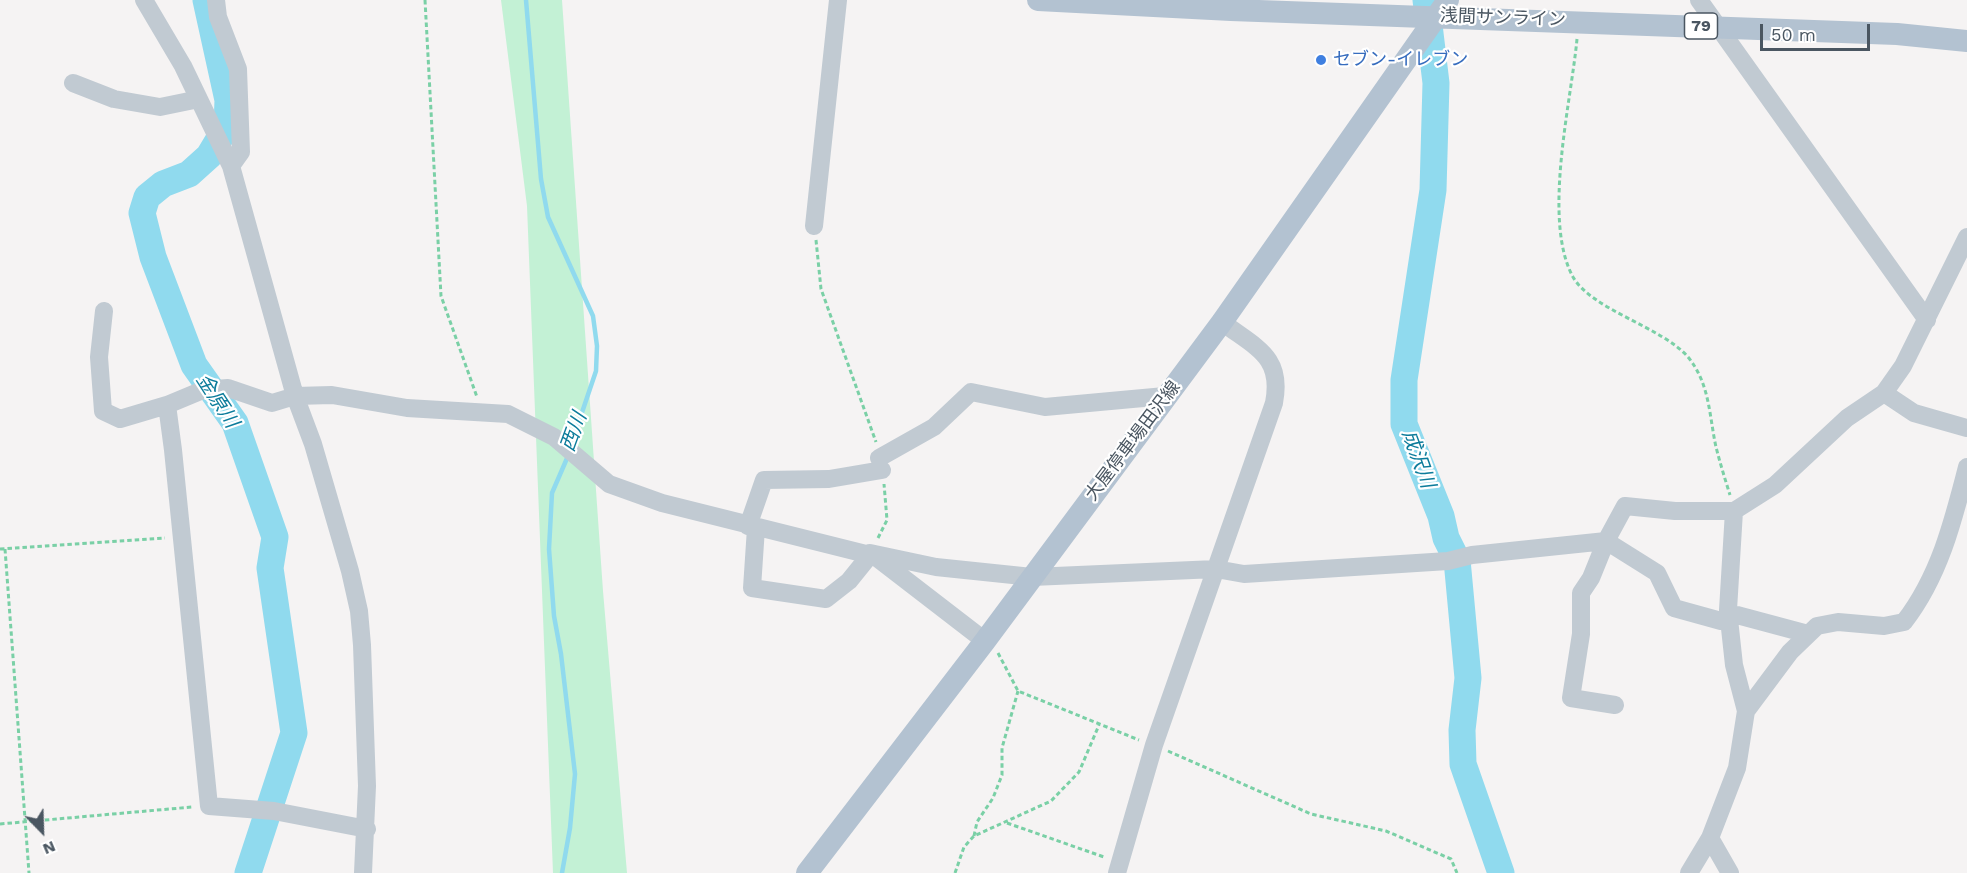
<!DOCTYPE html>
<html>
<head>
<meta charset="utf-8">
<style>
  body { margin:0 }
  #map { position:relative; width:1967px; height:873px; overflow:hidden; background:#f5f3f3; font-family:"Work Sans",sans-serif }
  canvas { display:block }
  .north { position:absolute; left:12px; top:801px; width:60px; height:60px; -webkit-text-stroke:4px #fff; paint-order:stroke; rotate:157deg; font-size:16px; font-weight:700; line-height:24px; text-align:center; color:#4a5661 }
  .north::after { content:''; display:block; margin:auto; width:21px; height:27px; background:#4a5661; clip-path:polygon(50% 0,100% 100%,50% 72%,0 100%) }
  .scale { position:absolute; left:1760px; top:24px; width:110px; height:27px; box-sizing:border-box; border:3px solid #4a5661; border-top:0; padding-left:8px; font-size:18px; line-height:21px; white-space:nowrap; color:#4a5661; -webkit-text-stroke:4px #fff; paint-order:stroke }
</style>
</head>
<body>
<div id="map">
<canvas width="1967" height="873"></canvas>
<div class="north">N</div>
<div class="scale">50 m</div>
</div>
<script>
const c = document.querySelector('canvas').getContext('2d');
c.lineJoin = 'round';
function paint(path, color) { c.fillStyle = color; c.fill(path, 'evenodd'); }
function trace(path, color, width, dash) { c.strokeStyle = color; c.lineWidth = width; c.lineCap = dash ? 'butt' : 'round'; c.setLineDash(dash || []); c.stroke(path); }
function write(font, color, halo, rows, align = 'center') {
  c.font = font + ' "Work Sans","Noto Sans JP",sans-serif'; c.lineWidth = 4.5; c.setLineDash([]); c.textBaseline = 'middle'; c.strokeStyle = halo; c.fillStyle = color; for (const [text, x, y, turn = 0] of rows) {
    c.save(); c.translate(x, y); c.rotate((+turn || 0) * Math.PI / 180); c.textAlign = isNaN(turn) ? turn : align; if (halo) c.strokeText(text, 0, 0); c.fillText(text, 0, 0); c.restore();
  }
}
const green = new Path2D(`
  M501 0H562L603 591 627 873H553L527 206Z`);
const stream = new Path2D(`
  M526 0 541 179 548 217 593 316 597 346 596 371 571 445
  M562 873 570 828 575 774 561 654 554 616 549 549 552 493 568 456`);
const river = new Path2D(`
  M206 0 228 100 227 126 209 156 189 174 163 184 147 197 142 213 153 257 194 365 235 423 275 537 270 568 294 733 248 873
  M1426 0 1436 83 1433 190 1404 380V424L1441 516 1446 538 1457 560 1468 678 1462 730 1463 764 1501 873`);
const path = new Path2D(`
  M425 0 441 296 477 397
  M1577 39C1571 103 1542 220 1573 277 1592 310 1662 327 1688 357 1710 384 1709 415 1716 447 1720 463 1725 479 1730 495
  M816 240 821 289 876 442
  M878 538 887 520 884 484
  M0 549 165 538
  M5 549 29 873
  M998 653 1018 691 1139 740
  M1168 751 1311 814 1386 831 1451 859 1457 873
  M1007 823 1104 857
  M0 824 192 807
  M974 836 977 822 993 798 1002 775V748L1018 691
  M955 873 964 847 974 836 1051 801 1079 772 1099 725`);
const minor = new Path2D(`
  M144 0 183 66 231 166 295 396 313 444 350 571 359 611 362 645 367 786 363 873
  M216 0 218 17 238 69 241 152 231 166
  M1699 0 1927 320
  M73 83 114 99 160 107 199 99
  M814 226 838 0
  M104 311 99 357 103 411 120 419 167 405
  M1884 393 1914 413 1967 428
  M879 458 934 427 971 392 1045 407 1165 396
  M748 526 764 480 829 479 882 470
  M756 528 752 588 826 599 849 581 870 555
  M870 553 936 567 1032 577 1216 569 1244 574 1448 561 1472 555 1606 541 1657 573 1674 608 1721 621 1737 615 1808 634
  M876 557 985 641
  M1615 705 1571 698 1581 634V593L1591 578 1606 541 1625 506 1675 511H1734L1775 485 1847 418 1884 393 1903 366 1967 237
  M1746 711 1790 652 1817 626 1838 622 1884 626 1904 622C1939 577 1953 522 1967 467
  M367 829 274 811 209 806 173 450 167 405 203 390 228 388 272 403 295 396 332 395 407 408 508 414 554 437 609 484 662 503 870 555
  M1710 838 1730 873
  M1117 873 1154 745 1274 403C1283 356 1256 348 1222 322
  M1689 873 1710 838 1737 768 1746 711 1734 665 1728 610 1734 511`);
const major = new Path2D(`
  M1038 0 1231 10 1897 34 1967 41
  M807 873 985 641 1222 322 1448 0`);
const markers = [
  [1321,60,6,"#3f7fe0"]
];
const shields = [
  [1701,26,33]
];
const shieldNames = [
  ["79",1701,26]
];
const streetNames = [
  ["浅間サンライン",1503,18,2],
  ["大屋停車場田沢線",1133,441,-53]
];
const shopNames = [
  ["セブン-イレブン",1333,60]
];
const waterNames = [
  ["金原川",217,401,57],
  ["西川",574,432,-70],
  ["成沢川",1418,459,70]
];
paint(green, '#c3f1d5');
trace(stream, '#90daee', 4.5);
trace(river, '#90daee', 27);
trace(path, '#7ad0a6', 3, [4.5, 3]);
trace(minor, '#c1cad2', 18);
trace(major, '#b3c2d1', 22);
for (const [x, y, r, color] of markers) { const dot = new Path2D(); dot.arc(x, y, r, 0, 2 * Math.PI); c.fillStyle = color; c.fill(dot); trace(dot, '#fff', 2); }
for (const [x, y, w] of shields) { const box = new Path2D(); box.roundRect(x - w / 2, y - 13, w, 26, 4.5); c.fillStyle = '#fff'; c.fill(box); trace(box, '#4a5661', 1.5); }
write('bold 16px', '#4a5661', null, shieldNames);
write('18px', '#4a5661', '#fff', streetNames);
write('18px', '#366cbe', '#fff', shopNames, 'left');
write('italic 20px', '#0c7c9b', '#fff', waterNames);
</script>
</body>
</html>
